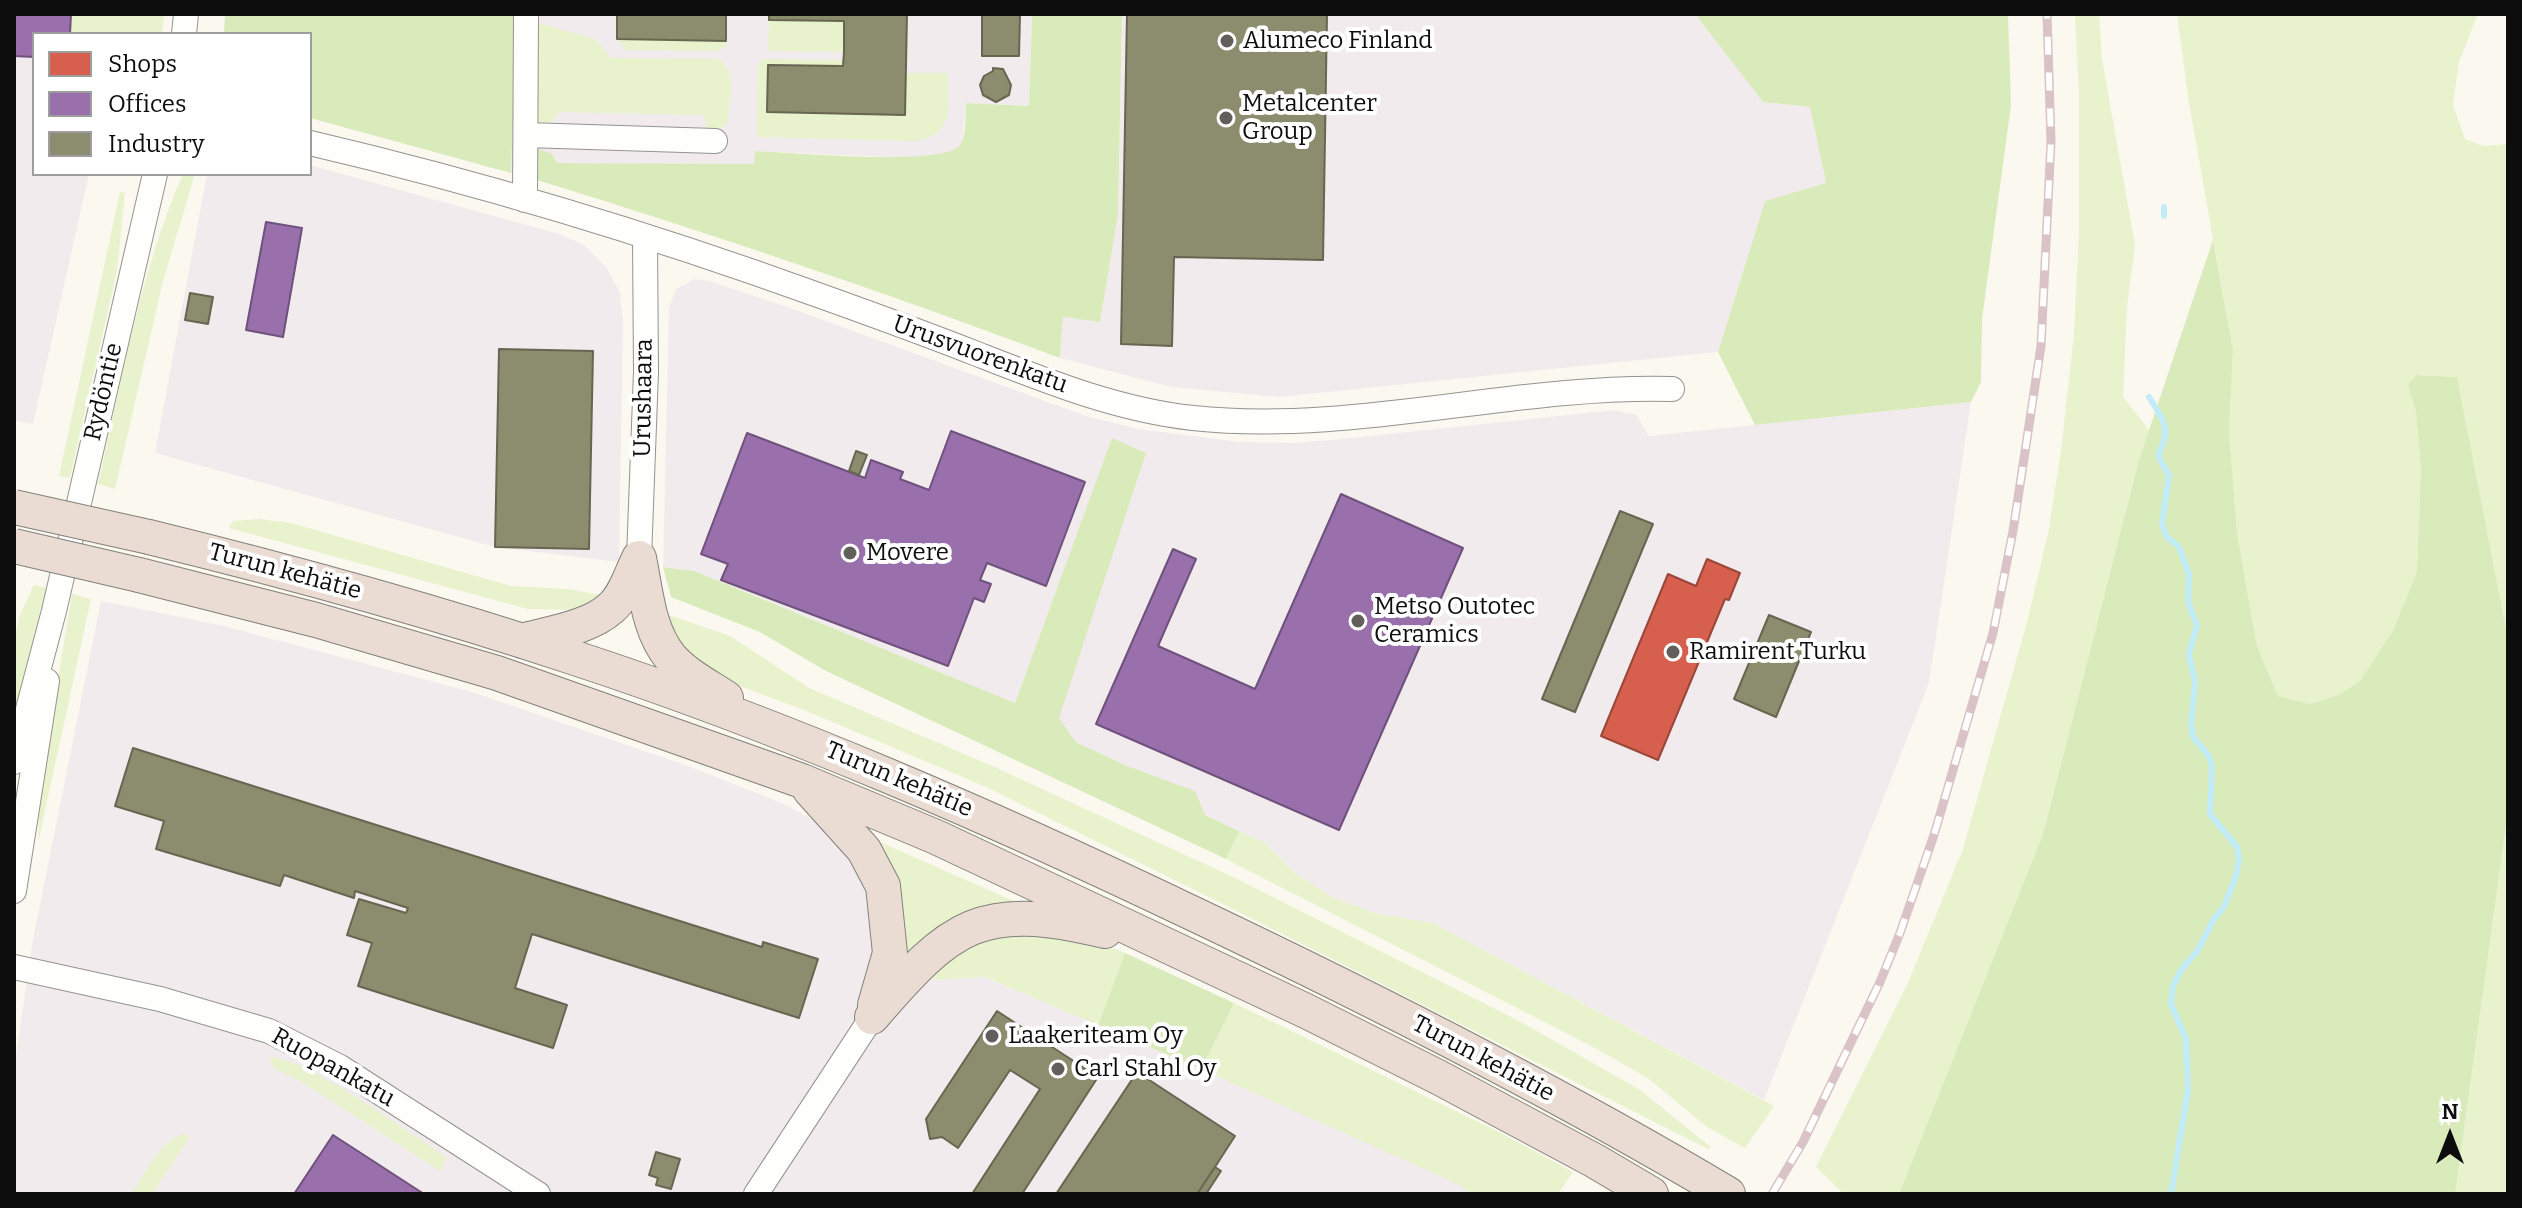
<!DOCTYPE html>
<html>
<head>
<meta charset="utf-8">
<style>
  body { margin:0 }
  #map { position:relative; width:2522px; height:1208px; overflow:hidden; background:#fbf8f0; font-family:Bitter,serif }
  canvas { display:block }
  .frame { position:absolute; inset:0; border:16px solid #0d0d0d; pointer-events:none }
  .legend { position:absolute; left:32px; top:32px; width:280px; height:144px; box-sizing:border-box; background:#fff; border:2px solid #9e9e9e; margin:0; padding:10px 14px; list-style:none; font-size:24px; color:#0d0d0d }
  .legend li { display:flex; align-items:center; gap:16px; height:40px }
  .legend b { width:40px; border:2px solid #9e9e9e }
  .north { position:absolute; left:2410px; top:1096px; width:80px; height:80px; -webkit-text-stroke:6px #fff; paint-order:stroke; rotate:0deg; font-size:22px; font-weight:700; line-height:32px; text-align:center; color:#0d0d0d }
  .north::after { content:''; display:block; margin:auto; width:28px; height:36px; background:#0d0d0d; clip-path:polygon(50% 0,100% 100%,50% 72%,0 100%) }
</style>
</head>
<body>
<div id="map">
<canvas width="2522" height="1208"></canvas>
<div class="frame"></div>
<ul class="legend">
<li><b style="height:22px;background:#d6604d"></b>Shops</li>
<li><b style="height:22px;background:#9970ab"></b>Offices</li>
<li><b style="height:22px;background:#8c8c6e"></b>Industry</li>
</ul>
<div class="north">N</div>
</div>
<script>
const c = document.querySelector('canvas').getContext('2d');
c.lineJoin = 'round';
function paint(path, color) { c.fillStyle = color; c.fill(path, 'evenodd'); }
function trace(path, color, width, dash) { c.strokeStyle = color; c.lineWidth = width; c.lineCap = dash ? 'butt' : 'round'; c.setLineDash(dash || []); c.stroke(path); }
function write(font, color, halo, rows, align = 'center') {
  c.font = font + ' Bitter,serif'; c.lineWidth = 8; c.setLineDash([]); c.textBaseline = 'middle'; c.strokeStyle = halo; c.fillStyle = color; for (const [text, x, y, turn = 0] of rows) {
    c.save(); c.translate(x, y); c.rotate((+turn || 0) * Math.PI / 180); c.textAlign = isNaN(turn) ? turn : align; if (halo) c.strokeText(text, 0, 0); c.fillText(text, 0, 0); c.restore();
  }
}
const industrial = new Path2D(`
  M14 14H122L118 34H34V174H89L33 424 14 420Z
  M517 14H1032L1029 106 966 103 962 143 955 150 940 155 909 158 755 151V164L558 163 555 157 538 149 537 180 511 173Z
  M1122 14H1695L1763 102 1810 107 1826 184 1765 201 1718 352 1279 397 1171 387 1060 358 1063 317 1100 322 1118 215Z
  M310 165 559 234 584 245 606 267 620 293 623 322 619 562 495 547 155 453 207 174H310Z
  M695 279 709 281 790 308 1086 416 1139 429 1240 442 1292 443 1342 439 1615 410 1636 415 1649 436 1971 402 1929 683 1764 1100 1433 923 1374 913 1332 897 1296 874 1264 842 1205 815 1127 766 1076 742 1058 718 1145 453 1112 439 1015 703 694 571 663 567 669 308 676 289Z
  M101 601 224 626 472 692 691 767 784 804 812 819 849 848 921 980 985 977 1300 1111 1459 1184 1473 1194H14V1071L32 944Z`);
const green = new Path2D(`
  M71 14H164L162 34H70Z
  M2075 14H2099L2102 59 2135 245 2127 307 2123 397 2149 430 2139 460 2043 834 1899 1194H1844L1816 1167 1907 985 1963 849 2027 622 2048 534 2061 451 2074 334 2079 230V94Z
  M2177 14H2478L2459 62 2453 105 2465 139 2483 146 2508 144V639L2457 377 2416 375 2408 385 2416 412 2421 470 2417 571 2393 632 2360 681 2338 695 2310 704 2278 696 2257 646 2237 533 2229 432 2233 351 2189 103Z
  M769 20 844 21V52L768 51Z
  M539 23 595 39 611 58 716 59C739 67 729 101 728 121L719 131 708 133 704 115 559 112 556 117 545 126 538 123Z
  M617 39 726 41V46L718 51 626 50Z
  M764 59 844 60 843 66 768 65 767 112 905 115 906 73H948C948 105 956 134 916 141L757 137 758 64Z
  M183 174H195L163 281 115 489 98 484C122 380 140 272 183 174Z
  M120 192 125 193 117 271 70 478 59 476Z
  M260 519 291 523 511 586 567 589 602 595 575 610 528 609 229 528 233 521Z
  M34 585 46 588 14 735V640L20 615Z
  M72 594 91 599 38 843 40 787Z
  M663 613 730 636 809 688 990 765 1231 876 1521 1022 1640 1090 1712 1148 1708 1149 1219 902 984 786 804 710 705 673 681 649Z
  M2508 809V1194H2455L2502 844Z
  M1239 831 1264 842 1296 874 1332 897 1374 913 1433 923 1774 1106 1745 1148 1707 1127 1649 1079 1597 1049 1226 859Z
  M878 843H882L1023 905 899 967Z
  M1008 929 1096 941 1125 953 1098 1025 985 977 922 980 938 961Z
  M1234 1003 1501 1133 1573 1172 1558 1194H1473L1458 1184 1201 1069Z
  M270 1057C307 1059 397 1125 432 1147L447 1158 440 1171 302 1082 273 1068Z
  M182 1134 190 1137 152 1194H132C144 1174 159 1143 182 1134Z`);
const forest = new Path2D(`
  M225 14H517L511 173 310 118V34H224Z
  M1032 14H1122L1118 215 1100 322 1063 317 1060 358C887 293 713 234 537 180L538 149 551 153 558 163 754 164 755 151C787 152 942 167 959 146 967 136 965 116 966 103L1029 106Z
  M1695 14H2008L2011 105 1982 319 1981 382 1971 402 1755 425 1718 352 1765 201 1826 183 1810 107 1763 102Z
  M2213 240 2233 351 2229 432 2237 533 2257 646 2278 696 2310 704 2338 695 2360 681 2393 631 2417 571 2421 470 2416 412 2408 385 2416 375 2457 377 2508 639V809L2455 1194H1899L2043 834 2139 460Z
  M1112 438 1146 453 1059 718 1076 742 1127 766 1195 791 1205 815 1239 831 1226 859 824 670 760 632 671 597 663 567 694 571 1015 703Z
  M1125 953 1234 1003 1201 1069 1098 1025Z`);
const shops = new Path2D(`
  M1707 559 1740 573 1729 600 1725 599 1658 760 1601 736 1668 574 1696 586Z`);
const offices = new Path2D(`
  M14 14H71L70 34H34V57L14 56Z
  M266 222 302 228 283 337 246 330Z
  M951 431 1085 482 1046 586 987 563 980 580 991 584 984 602 974 598 948 666 721 580 728 564 701 554 747 433 865 478 871 460 903 472 900 479 929 490Z
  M1341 494 1463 548 1339 830 1096 724 1173 549 1196 559 1158 646 1255 689Z
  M333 1135 424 1194H294Z`);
const industry = new Path2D(`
  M617 14H726V41L617 39Z
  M769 14H907L905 115 767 112 768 65 843 66 844 52V21L769 20Z
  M982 14H1020L1019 56H982Z
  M1127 14H1327L1323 260 1174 257 1172 346 1121 344Z
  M993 68 1003 69 1011 85 1009 95 996 102 983 95 980 85 984 76 993 71Z
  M190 293 213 297 208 324 185 320Z
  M499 349 593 351 589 549 495 547Z
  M856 451 867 455 859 475 849 471Z
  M1620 511 1653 524 1575 712 1542 699Z
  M1769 615 1811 632 1776 717 1734 699Z
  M133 748 762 947 763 942 818 959 799 1018 532 934 515 988 567 1005 553 1048 358 986 372 943 347 935 359 899 406 913 408 908 355 891 354 898 284 875 280 886 156 849 164 821 115 806Z
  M997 1011 1098 1077 1022 1194H972L1040 1089 1010 1070 958 1148 942 1137 930 1139 926 1119Z
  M1137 1072 1235 1136 1215 1167 1197 1194H1056Z
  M656 1152 680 1159 671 1189 656 1185 658 1178 649 1175Z
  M1215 1167 1221 1171 1206 1194H1197Z`);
const stream = new Path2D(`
  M2164 216V207
  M2149 397C2155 407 2166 421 2165 433 2163 459 2150 445 2169 475L2162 523 2166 536 2179 547 2189 574 2188 602 2197 625 2189 654 2195 683 2191 724 2193 737 2209 756 2212 767 2210 814 2237 847 2239 858 2236 876 2224 907 2214 919 2198 950 2181 970 2173 986 2171 1004 2186 1039 2188 1090 2171 1194`);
const minor = new Path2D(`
  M184 34 186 14
  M526 135 715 141
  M310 143C481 183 652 235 818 295 871 314 924 333 977 354 1046 381 1118 410 1193 418 1353 435 1512 385 1672 389
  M525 200 526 14
  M639 558 646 372 645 237
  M14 762 54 611 155 174
  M14 891 47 681
  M14 967 160 999 269 1031 340 1067 538 1194
  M756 1194 872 1017`);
const highway = new Path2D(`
  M149 537C292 572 433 611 572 657 786 727 991 817 1194 914 1375 1000 1555 1091 1728 1194
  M639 558C646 592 648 630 671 658 686 675 708 686 726 698
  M139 575 316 620 497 673 802 781 936 837 1306 1011 1438 1077 1595 1161 1651 1194
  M522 641C550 633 589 628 611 608 625 596 631 574 639 558
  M810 790 864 850 883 886 890 953 875 1005
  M872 1017C952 924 980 901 1105 931`);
const rail = new Path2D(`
  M1772 1194 1803 1142 1880 982 1900 933 1934 835 1993 633 2013 531 2041 346 2051 141 2047 14`);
const highwayBridge = new Path2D(`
  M14 507 149 537
  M14 546 139 575`);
const markers = [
  [1227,41,8,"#605f5c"],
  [1226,118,8,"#605f5c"],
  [850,553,8,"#605f5c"],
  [1358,621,8,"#605f5c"],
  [1673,652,8,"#605f5c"],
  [992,1036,8,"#605f5c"],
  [1058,1069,8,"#605f5c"]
];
const poiNames = [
  ["Alumeco Finland",1243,41],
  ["Metalcenter",1242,104],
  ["Group",1242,132],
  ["Movere",866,553],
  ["Metso Outotec",1374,607],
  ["Ceramics",1374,635],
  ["Ramirent Turku",1689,652],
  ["Laakeriteam Oy",1008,1036],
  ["Carl Stahl Oy",1074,1069]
];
const streetNames = [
  ["Urusvuorenkatu",980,355,20],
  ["Rydöntie",104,392,-77],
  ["Urushaara",644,398,-89],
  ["Turun kehätie",285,572,15],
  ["Turun kehätie",899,780,23],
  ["Turun kehätie",1483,1059,28],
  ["Ruopankatu",333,1068,29]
];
paint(industrial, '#f2ebee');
paint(green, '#e8f2cd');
paint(forest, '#d9ebbb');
paint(shops, '#d6604d');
trace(shops, '#9a473a', 2);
paint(offices, '#9970ab');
trace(offices, '#6f527c', 2);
paint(industry, '#8c8c6e');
trace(industry, '#666651', 2);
trace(stream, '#c3ecf9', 6);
trace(minor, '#94938f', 26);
trace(highway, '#81807c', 36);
trace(minor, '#fefefd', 24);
trace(highway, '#ebdcd3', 34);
trace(rail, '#d9c3c6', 9);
trace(rail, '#fff', 6, [18]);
trace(highwayBridge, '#81807c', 36, []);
trace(highwayBridge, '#ebdcd3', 34);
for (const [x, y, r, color] of markers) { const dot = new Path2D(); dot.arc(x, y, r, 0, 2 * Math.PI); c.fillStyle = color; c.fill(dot); trace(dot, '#fff', 3); }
write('24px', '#0d0d0d', '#fff', poiNames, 'left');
write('24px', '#0d0d0d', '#fff', streetNames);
</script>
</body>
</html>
